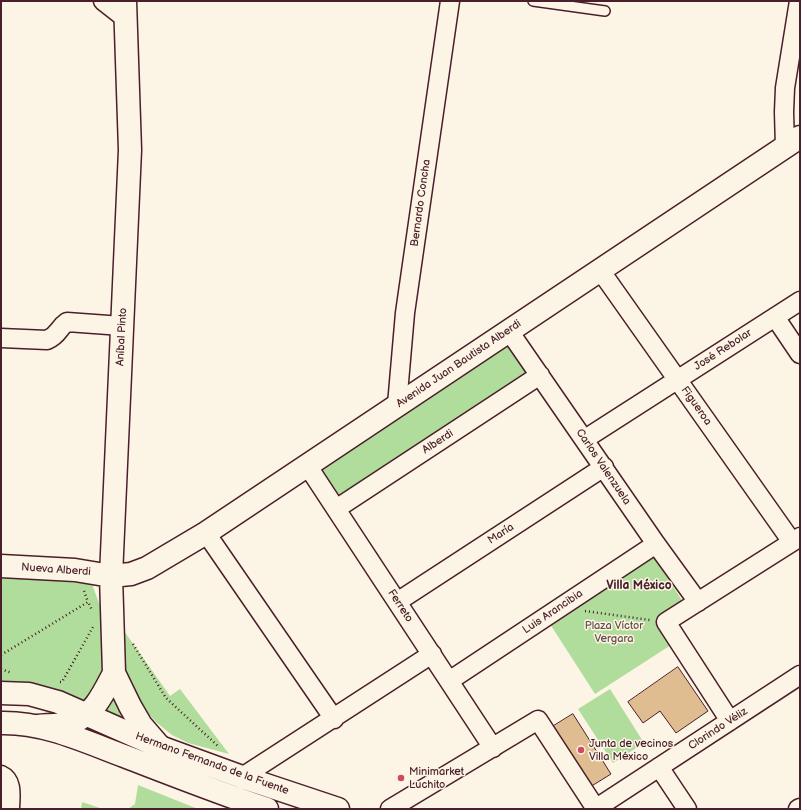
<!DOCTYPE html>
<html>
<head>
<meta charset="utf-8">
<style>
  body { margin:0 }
  #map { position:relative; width:801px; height:810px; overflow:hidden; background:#fcf5e5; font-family:"Balsamiq Sans",sans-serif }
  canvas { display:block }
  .frame { position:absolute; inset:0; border:2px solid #4a1f2b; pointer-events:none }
</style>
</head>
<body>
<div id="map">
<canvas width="801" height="810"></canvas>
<div class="frame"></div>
</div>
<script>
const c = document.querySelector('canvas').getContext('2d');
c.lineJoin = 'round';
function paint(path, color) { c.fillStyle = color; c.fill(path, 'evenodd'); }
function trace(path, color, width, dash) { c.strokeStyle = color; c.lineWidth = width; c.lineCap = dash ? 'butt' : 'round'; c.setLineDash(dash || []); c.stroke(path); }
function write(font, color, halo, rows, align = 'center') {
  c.font = font + ' "Balsamiq Sans",sans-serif'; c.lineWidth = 3; c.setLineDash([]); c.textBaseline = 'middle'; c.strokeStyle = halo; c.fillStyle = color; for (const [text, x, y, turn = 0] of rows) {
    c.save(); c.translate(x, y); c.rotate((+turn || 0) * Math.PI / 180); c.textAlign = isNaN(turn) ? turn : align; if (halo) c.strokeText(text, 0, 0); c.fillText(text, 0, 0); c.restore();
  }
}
const green = new Path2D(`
  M507 341 531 372 338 498 318 468Z
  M654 557 683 602 655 620 671 645 595 694 550 624Z
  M1 576 92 584 106 622 103 681 87 708 1 686Z
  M122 628 170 696 180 689 229 754 188 743 172 735 156 722 143 708 122 666Z
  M610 689 644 743 613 763 578 709Z
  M112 691 140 731 99 712Z
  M138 785 198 809H128L135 804Z
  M82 802 103 809H81Z`);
const building = new Path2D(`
  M678 667 708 711 676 733 660 711 643 723 628 702Z
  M573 714 611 774 590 787 552 727Z`);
const path = new Path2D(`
  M84 591 88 602
  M585 611 650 620
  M133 644 166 698 219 747
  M1 655 88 602 92 610
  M1 669 12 673
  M60 682H62L93 627`);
const lane = new Path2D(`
  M533 1 605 11`);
const street = new Path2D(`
  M103 1 126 19
  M785 147 784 112 785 88 799 1
  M600 270 792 542
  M775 317 800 354
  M509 331 656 544 698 602
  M1 338 47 340C59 335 58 328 67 322L122 326
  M397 405 405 313 450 1
  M585 439 800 301
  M307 465 493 748
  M336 509 540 375
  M206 533 334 719
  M397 602 604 467
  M449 681 656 544
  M730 721 666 622 800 537
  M659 767 687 809
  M1 775C14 781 10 798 10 809
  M242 777 432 654
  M390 809 538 720 596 809
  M595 809 800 675
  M798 809 800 808`);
const secondary = new Path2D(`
  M125 1 130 150 111 576 114 673 130 706 141 725 160 747
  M1 566 75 570 111 576 131 574 147 568 206 533 800 137
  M38 726C49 725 62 725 73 722 94 715 104 692 114 673`);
const primary = new Path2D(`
  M1 693 29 694 58 702 160 747 242 777 338 809
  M1 723C44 722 84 741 124 756 171 774 219 793 267 809`);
const markers = [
  [581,750,4,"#d1495b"],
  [401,778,4,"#d1495b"]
];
const streetNames = [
  ["Bernardo Concha",421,203,-82],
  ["Aníbal Pinto",122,337,-87],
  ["José Rebolar",723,350,-33],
  ["Avenida Juan Bautista Alberdi",459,364,-34],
  ["Figueroa",696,406,55],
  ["Alberdi",438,442,-33],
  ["Carlos Valenzuela",603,467,56],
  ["María",501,534,-33],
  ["Nueva Alberdi",56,570,4],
  ["Ferreto",400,606,57],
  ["Luis Arancibia",553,612,-34],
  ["Clorindo Véliz",718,729,-33],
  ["Hermano Fernando de la Fuente",212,764,20]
];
const parkNames = [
  ["Plaza Víctor",614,626],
  ["Vergara",614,639]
];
const poiNames = [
  ["Junta de vecinos",589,744],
  ["Villa México",589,757],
  ["Minimarket",409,772],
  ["Luchito",409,785]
];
const neighbourhoodNames = [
  ["Villa México",639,586]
];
paint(green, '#b0dd9b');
paint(building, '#dfbd91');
trace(building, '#4a1f2b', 1);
trace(lane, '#4a1f2b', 12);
trace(street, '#4a1f2b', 21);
trace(secondary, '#4a1f2b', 25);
trace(primary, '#4a1f2b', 25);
trace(path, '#4a1f2b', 2.5, [1, 3]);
trace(lane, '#fcf5e5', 9);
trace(street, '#fcf5e5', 18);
trace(secondary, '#fcf5e5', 22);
trace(primary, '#fcf5e5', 22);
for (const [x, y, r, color] of markers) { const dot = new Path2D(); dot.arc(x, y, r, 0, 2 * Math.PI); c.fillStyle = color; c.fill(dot); trace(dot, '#fcf5e5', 1.5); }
write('11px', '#4a1f2b', '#fcf5e5', streetNames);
write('11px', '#644e47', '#fcf5e5', parkNames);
write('11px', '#4a1f2b', '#fcf5e5', poiNames, 'left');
write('bold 12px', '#4a1f2b', '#fcf5e5', neighbourhoodNames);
</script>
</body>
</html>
